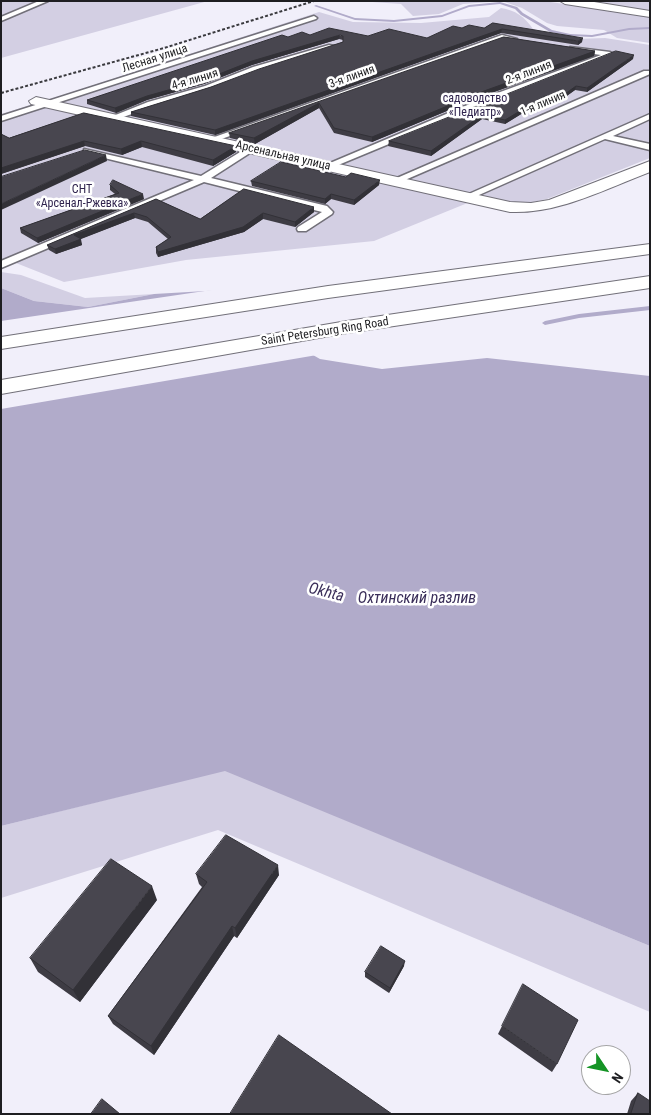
<!DOCTYPE html>
<html>
<head>
<meta charset="utf-8">
<style>
  body { margin:0 }
  #map { position:relative; width:651px; height:1115px; overflow:hidden; background:#f1effa; font-family:"Roboto Condensed",sans-serif }
  canvas { display:block }
  .frame { position:absolute; inset:0; border:2px solid #1e1e21; pointer-events:none }
  .north { position:absolute; left:581px; top:1045px; width:50px; height:50px; box-sizing:border-box; background:#fff; border:1px solid #a5a5a6; border-radius:50%; rotate:124deg; font-size:14px; font-weight:700; line-height:20px; text-align:center; color:#1e1e21 }
  .north::after { content:''; display:block; margin:auto; width:18px; height:22px; background:#159426; clip-path:polygon(50% 0,100% 100%,50% 72%,0 100%) }
</style>
</head>
<body>
<div id="map">
<canvas width="651" height="1115"></canvas>
<div class="frame"></div>
<div class="north">N</div>
</div>
<script>
const c = document.querySelector('canvas').getContext('2d');
c.lineJoin = 'round';
function paint(path, color) { c.fillStyle = color; c.fill(path, 'evenodd'); }
function trace(path, color, width, dash) { c.strokeStyle = color; c.lineWidth = width; c.lineCap = dash ? 'butt' : 'round'; c.setLineDash(dash || []); c.stroke(path); }
function write(font, color, halo, rows, align = 'center') {
  c.font = font + ' "Roboto Condensed",sans-serif'; c.lineWidth = 5; c.setLineDash([]); c.textBaseline = 'middle'; c.strokeStyle = halo; c.fillStyle = color; for (const [text, x, y, turn = 0] of rows) {
    c.save(); c.translate(x, y); c.rotate((+turn || 0) * Math.PI / 180); c.textAlign = isNaN(turn) ? turn : align; if (halo) c.strokeText(text, 0, 0); c.fillText(text, 0, 0); c.restore();
  }
}
const green = new Path2D(`
  M1 1H208L1 58Z
  M358 1H544L650 17V43L617 38 604 30 557 26 547 23 522 8 502 1 463 4 439 14 413 16 401 4Z
  M577 1H650V11Z
  M501 8C515 10 525 17 533 29L576 39 605 38 650 45V158L547 199 533 202H510L48 100 319 12 353 22 421 23 489 17Z
  M34 104 470 202 374 241 186 260 64 282 16 263 1 262V114Z
  M1 272 21 275 85 298 154 294 88 307 34 301 1 288Z
  M225 770 650 946V1012L218 830 1 898V826Z`);
const water = new Path2D(`
  M1 288 34 301 88 307 154 294 223 290 283 338 320 359 382 369 487 358 650 376V946L225 771 1 826Z`);
const pier = new Path2D(`
  M225 288 248 296 277 311 285 336 317 355 1 409V321Z`);
const stream = new Path2D(`
  M500 2 517 7 523 13 552 30 570 34 592 35 629 28 650 27V29L629 30 592 37 570 36 550 32 521 15 515 9 500 4 469 7 442 17 394 22 355 20 314 6 316 5 355 18 394 20 442 15 469 5Z
  M650 306V310L579 318 545 325 542 323 545 321 579 314Z`);
const lane = new Path2D(`
  M39 1H48L1 21V17Z
  M314 16 317 18 316 19 1 121V116Z
  M502 35 517 39 514 41 502 39 213 142 206 140Z
  M329 45 335 46 259 71 211 90 154 106 115 120 108 118 148 102 205 86 253 67Z
  M570 47 610 52 614 54 490 102 331 168 328 169 323 166 484 98 601 55 573 51H570Z
  M644 71H650V74L398 183 395 184 390 181Z
  M650 114V119L613 136 650 144V150L605 139 470 199H464L462 197Z
  M250 146 254 149 253 151 211 178 327 206 333 212 332 214 306 231H298L297 229 298 227 322 212 204 182 1 268V261L194 180 84 153V149L201 176Z`);
const street = new Path2D(`
  M560 1H588L650 11V17L565 4Z
  M36 97 510 202 531 203 549 200 650 161V172C605 189 559 214 510 212L31 104 29 101Z`);
const highway = new Path2D(`
  M650 244V254L328 298 1 349V337L328 286Z
  M650 276V288L347 333 1 394V380L347 321Z`);
const rail = new Path2D(`
  M1 93 164 48 314 1`);
const wall = new Path2D(`
  M493 23 582 42 578 45 501 33 215 135 131 116V112L211 87 343 42V40L339 39 252 65 204 84 147 100 116 113 87 104V100L288 37 310 35 368 36 427 38 462 28H484Z
  M504 37 595 51 594 56 483 96 372 142 334 133 319 108 255 144 230 138 229 133Z
  M633 59 587 92 575 90 557 103 544 100 505 124 482 119 431 156 388 146 389 141Z
  M84 113 236 152 213 166 142 147 122 155 85 146 1 174V134L9 138Z
  M251 181 379 185 354 205 331 199 325 204 252 186Z
  M110 185 144 199 38 243 21 233 20 228 115 194 110 190Z
  M244 189 314 212 295 227 263 219 244 232 158 257 156 253V247L168 239 148 222 135 218 80 239 82 245 56 254 49 250 47 245 156 199 200 219Z
  M196 874 279 875 237 938 234 936 154 1055 113 1024 108 1016 202 887 199 884Z
  M157 900 80 1002 38 972 30 958Z
  M404 966 389 993 365 977V972Z
  M502 1026 557 1064 552 1072 498 1034Z
  M638 1093 650 1114H627L631 1101Z`);
const shadedWall = new Path2D(`
  M502 29 501 33 215 135V130Z
  M340 35 339 39 252 65 204 84 147 100 116 113 115 108 147 96 252 61Z
  M583 38 582 42 578 45V41Z
  M595 51 594 56 483 96 372 142V137L484 91Z
  M634 55 633 59 587 92V88Z
  M576 86 575 90 557 103 558 99Z
  M545 96 544 100 505 124V120Z
  M319 103V108L255 144 254 138Z
  M482 115V119L431 156V151Z
  M84 141 85 146 1 174V168Z
  M141 141 142 147 122 155 121 149Z
  M236 146V152L213 166V160Z
  M106 155 107 161 1 210V204Z
  M380 180 379 185 354 205V200Z
  M143 194 144 199 38 243 37 238Z
  M331 194V199L325 204V199Z
  M314 207V212L295 227V222Z
  M134 213 135 218 76 241 74 235Z
  M263 213V219L244 232 158 257V252Z
  M81 239 82 245 56 254 55 249Z
  M278 865 279 875 237 938 235 928Z
  M152 886 157 900 80 1002 73 990Z
  M232 926 234 936 154 1055 151 1046Z
  M405 961 404 966 389 993 390 988Z`);
const building = new Path2D(`
  M493 23 583 38 578 41 502 29 215 130 131 112 211 87 259 69 343 42V36L340 35 252 61 204 80 147 96 115 108 87 100 282 35 288 37 302 32 310 35 329 28 368 36 389 29 427 38 453 26 462 28 469 25 484 28Z
  M504 37 595 51 484 91 372 137 334 128 319 103 254 138 229 133Z
  M616 51 634 55 587 88 576 86 558 99 545 96 505 120 482 115 431 151 389 141Z
  M84 113 236 146 213 160 141 141 121 149 84 141 1 168V134L9 138Z
  M85 150 106 155 1 204V177Z
  M281 162 346 177 351 173 380 180 354 200 331 194 325 199 251 181Z
  M113 180 143 194 37 238 20 228 119 193 110 185Z
  M244 189 314 207 295 222 263 213 243 227 158 252 156 247 171 237 147 217 134 213 74 235 81 239 55 249 47 245 156 199 200 219Z
  M226 835 278 865 235 928 232 926 151 1046 108 1016 207 882 196 874Z
  M111 859 152 886 73 990 30 958Z
  M381 946 405 961 390 988 365 972Z
  M523 984 578 1020 557 1064 502 1026Z
  M279 1035 392 1114H230Z
  M638 1093 650 1101V1114H631Z
  M102 1099 120 1114H91Z`);
const farStreetnames = [
  ["Лесная улица",155,59,-18],
  ["2-я линия",529,73,-21],
  ["3-я линия",352,77,-20],
  ["4-я линия",195,80,-17],
  ["1-я линия",543,104,-23],
  ["Арсенальная улица",283,156,13],
  ["Saint Petersburg Ring Road",325,332,-9]
];
const farParknames = [
  ["садоводство",475,99],
  ["«Педиатр»",475,113],
  ["СНТ",82,190],
  ["«Арсенал-Ржевка»",82,204]
];
const waterNames = [
  ["Okhta",326,593,14],
  ["Охтинский разлив",417,599]
];
paint(green, '#d3cfe3');
paint(water, '#b1abca');
paint(pier, '#f1effa');
paint(stream, '#b1abca');
trace(lane, '#727079', 3);
trace(street, '#727079', 2);
trace(highway, '#727079', 2);
paint(lane, '#fff');
paint(street, '#fff');
paint(highway, '#fff');
trace(rail, '#39393d', 2, [3, 2]);
paint(wall, '#3e3c44');
paint(shadedWall, '#323137');
paint(building, '#48464f');
trace(building, '#323137', 1);
write('12px', '#1e1e21', '#fff', farStreetnames);
write('12px', '#30244e', '#fff', farParknames);
write('italic 16px', '#3a2e59', '#fff', waterNames);
</script>
</body>
</html>
